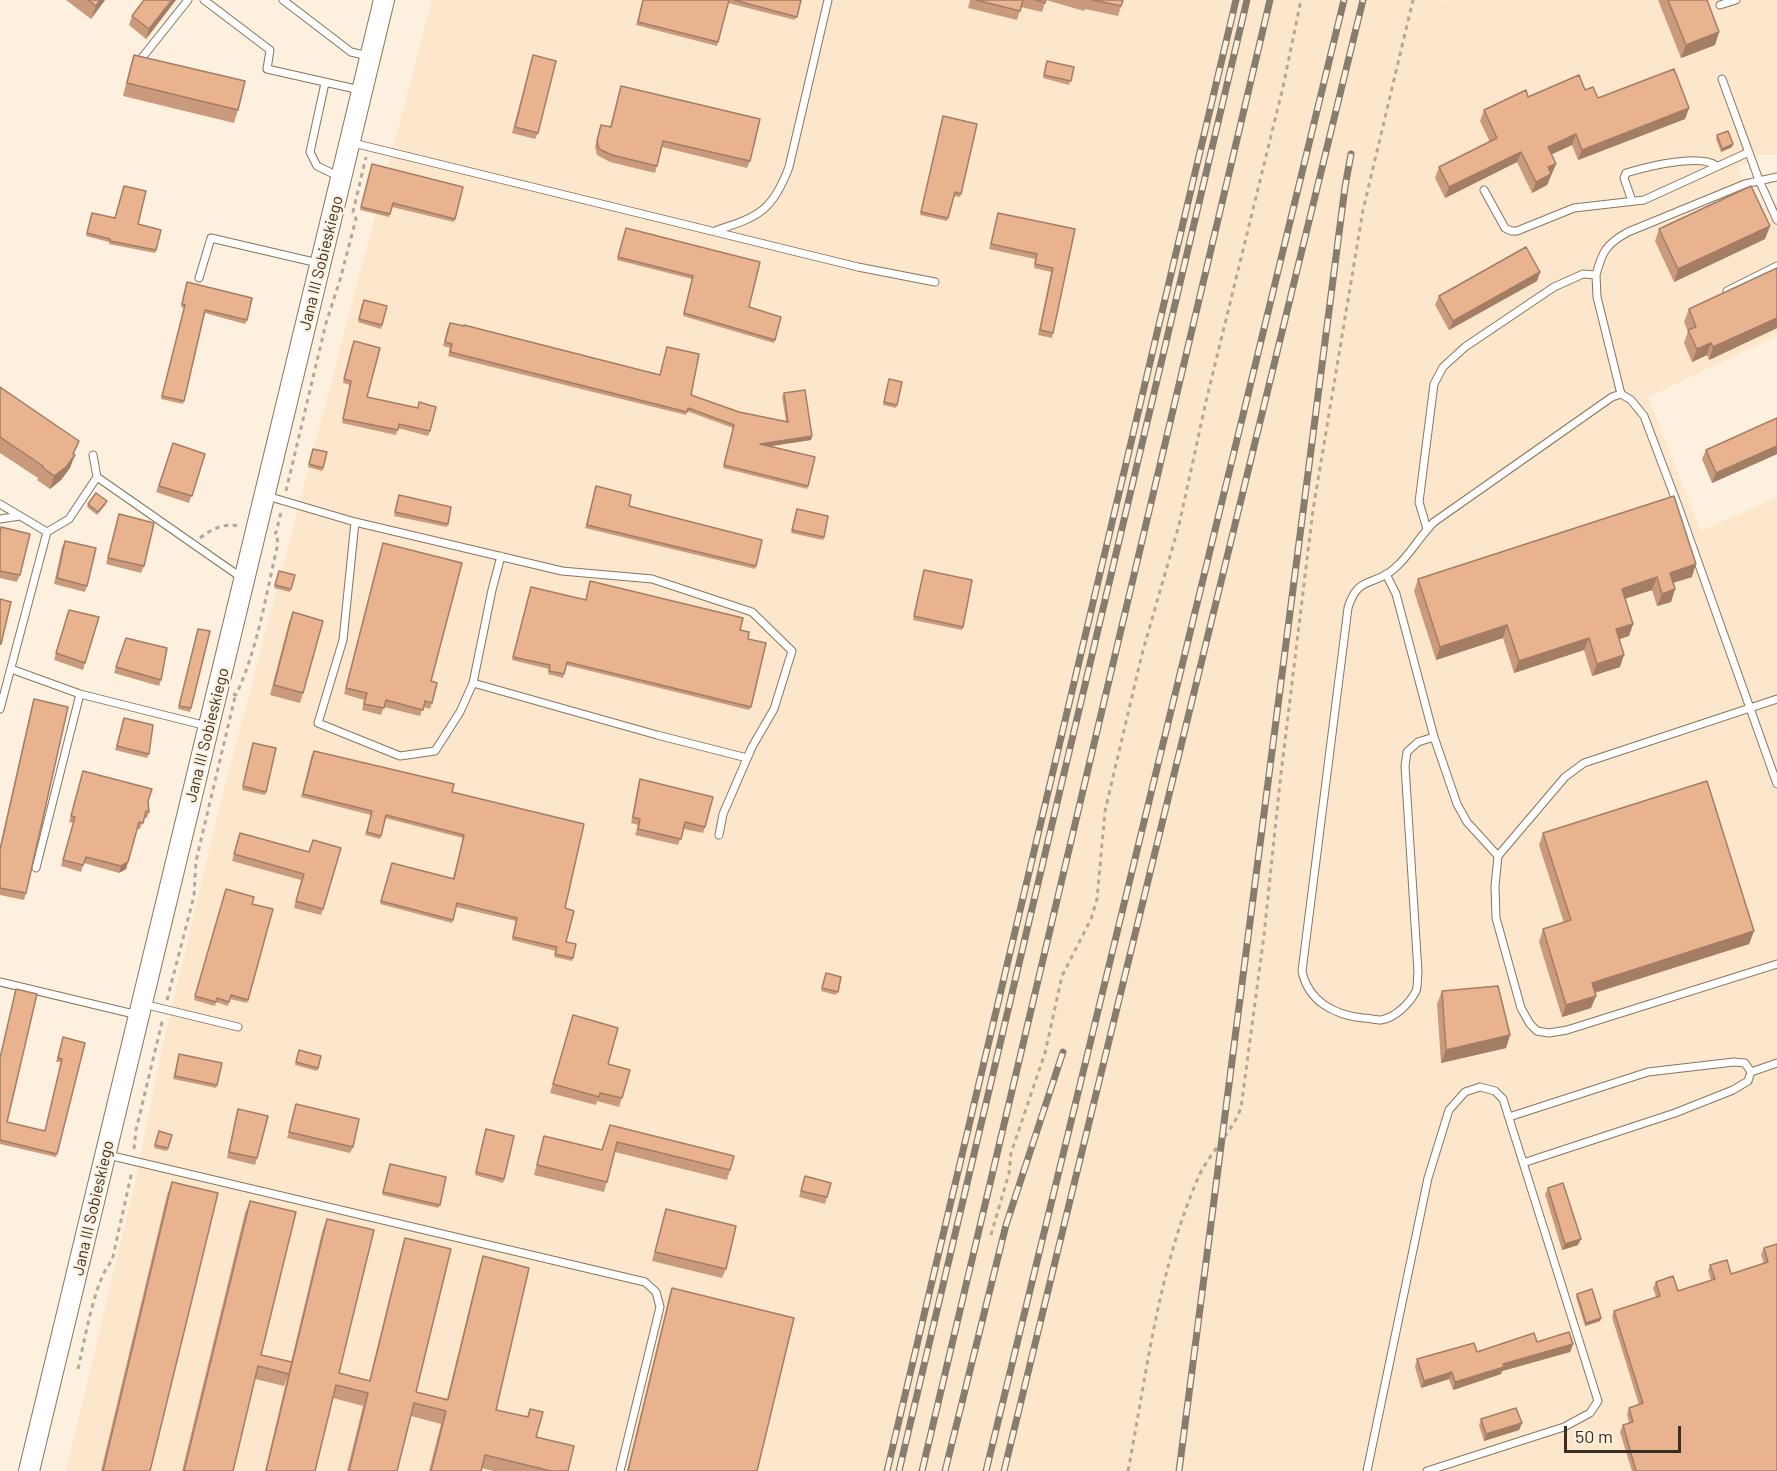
<!DOCTYPE html>
<html>
<head>
<meta charset="utf-8">
<style>
  body { margin:0 }
  #map { position:relative; width:1777px; height:1471px; overflow:hidden; background:#fdf0df; font-family:Barlow,sans-serif }
  canvas { display:block }
  .scale { position:absolute; left:1564px; top:1426px; width:117px; height:27px; box-sizing:border-box; border:3px solid #383025; border-top:0; padding-left:8px; font-size:18px; line-height:21px; white-space:nowrap; color:#383025; -webkit-text-stroke:4px #fdf0df; paint-order:stroke }
</style>
</head>
<body>
<div id="map">
<canvas width="1777" height="1471"></canvas>
<div class="scale">50 m</div>
</div>
<script>
const c = document.querySelector('canvas').getContext('2d');
c.lineJoin = 'round';
function paint(path, color) { c.fillStyle = color; c.fill(path, 'evenodd'); }
function trace(path, color, width, dash) { c.strokeStyle = color; c.lineWidth = width; c.lineCap = dash ? 'butt' : 'round'; c.setLineDash(dash || []); c.stroke(path); }
function write(font, color, halo, rows, align = 'center') {
  c.font = font + ' Barlow,sans-serif'; c.lineWidth = 4.5; c.setLineDash([]); c.textBaseline = 'middle'; c.strokeStyle = halo; c.fillStyle = color; for (const [text, x, y, turn = 0] of rows) {
    c.save(); c.translate(x, y); c.rotate((+turn || 0) * Math.PI / 180); c.textAlign = isNaN(turn) ? turn : align; if (halo) c.strokeText(text, 0, 0); c.fillText(text, 0, 0); c.restore();
  }
}
const built = new Path2D(`
  M432 0H1444L1443 3 1452 0H1777V155H1760L1738 167 1756 210 1777 202V336L1648 397 1701 531 1777 497V1471H66L137 1174 163 1044 220 805Z`);
const path = new Path2D(`
  M286 491 326 323 340 280 356 219 353 212 366 157
  M274 533H276L281 512
  M200 538C213 528 224 523 241 526
  M233 694 236 695C258 648 266 594 278 543L276 533
  M167 1000 194 896 196 861 235 697
  M134 1149 136 1130 163 1018
  M991 1235 1009 1173 1011 1153 1045 1053 1062 976 1091 919 1097 899 1105 811 1142 654 1179 525 1207 397 1283 87 1301 0
  M78 1369C84 1344 95 1277 112 1261L132 1171
  M1128 1471C1147 1372 1158 1271 1198 1178 1209 1153 1231 1134 1241 1108L1264 935 1280 782 1313 510 1363 210 1413 0`);
const service = new Path2D(`
  M204 0 270 50 267 69 360 90
  M283 0 351 52 368 56
  M1720 5 1736 0
  M141 59 188 0
  M1722 79 1759 180 1777 220
  M325 83 310 152 317 166 340 177
  M353 143 858 267 935 282
  M1484 190 1505 228 1511 231H1517L1574 208 1644 200 1749 152
  M1632 201 1624 178 1626 173C1646 167 1700 153 1717 166
  M717 230C759 217 773 210 789 167L828 0
  M1596 275C1602 252 1606 244 1628 232L1745 184 1777 177
  M199 278 211 238 318 263
  M1727 291 1777 266
  M93 455 97 477 242 578
  M267 496 355 522 562 571 652 579 752 612 792 651 774 709 752 747 723 814 719 835
  M0 504 47 532
  M0 519 20 516
  M355 522 343 640 318 723 400 756 435 751 460 712 473 683 657 735 747 758
  M1427 529 1419 502 1434 384 1443 367 1465 347 1554 287 1583 274 1596 275 1597 297 1621 394
  M1386 574 1396 594 1434 737 1418 742 1407 752 1405 766 1418 972C1417 978 1418 986 1416 991 1410 1003 1395 1018 1381 1020 1376 1020 1368 1018 1363 1018 1334 1015 1308 1001 1302 971L1348 608C1358 574 1375 587 1395 568 1410 555 1419 537 1434 522L1612 397 1621 394 1631 400 1644 416 1677 503 1777 784
  M11 669 80 694 207 726
  M473 683 492 590 501 556
  M1777 699 1584 763 1565 777 1498 856 1495 886 1496 918 1521 1008 1530 1024 1537 1031 1549 1033 1567 1030 1777 964
  M0 709 47 532 69 519 97 477
  M1434 737 1457 804 1467 822 1498 856
  M36 868 80 694
  M0 982 138 1015
  M143 1004 238 1027
  M1751 1072 1777 1063
  M1509 1117 1648 1072 1734 1062 1745 1063 1751 1072
  M108 1155 645 1282 656 1292 660 1307 620 1471
  M1523 1163 1675 1113 1733 1090 1748 1081 1751 1072
  M1367 1471 1428 1178 1449 1110 1465 1092 1480 1087 1495 1091 1503 1099 1598 1401 1590 1413 1564 1427 1427 1471`);
const secondary = new Path2D(`
  M29 1471 384 0`);
const rail = new Path2D(`
  M887 1471 1236 0
  M899 1471 1247 0
  M922 1471 1270 0
  M945 1471 1006 1225 1063 1052
  M986 1471 1344 0
  M1004 1471 1363 0
  M1179 1471 1345 187 1351 154`);
const wall = new Path2D(`
  M66 0H105L91 19Z
  M176 0 146 39 129 25 132 16Z
  M643 0H801L795 20 728 3 717 46 636 25Z
  M970 0H1123L1118 16 1085 9 1084 11 1046 0 1042 12 1021 7 1017 20 968 8Z
  M1658 0H1707L1719 32 1715 45 1681 58Z
  M134 55 238 110 234 123 123 96 130 67Z
  M533 55 538 133 535 139 512 133Z
  M1047 61 1074 67 1069 85 1043 78Z
  M621 86 750 161 747 168 662 147 655 173 610 162 597 155 595 147 599 131 601 125 610 127Z
  M1585 90 1598 98 1689 108 1685 119 1578 160 1572 145 1551 154 1556 164 1547 185 1532 193 1517 162 1445 198 1435 178 1439 167 1490 142 1480 121 1484 110Z
  M942 119 961 194 960 197 954 196 947 221 920 215Z
  M1717 135 1732 147 1721 152 1716 139Z
  M371 167 463 187 454 222 392 207 389 217 360 210Z
  M998 213 1075 229 1052 338 1038 335 1051 272 1034 268 1035 259 989 249Z
  M91 216 138 224 156 250 155 253 109 244V242L86 236Z
  M1770 226 1765 239 1674 282 1655 241 1659 229Z
  M626 228 749 307 781 317 774 343 683 316 692 279 617 260Z
  M1777 268V328L1709 360 1707 355 1692 362 1684 343 1688 331 1684 322 1689 309Z
  M1540 272 1537 281 1449 330 1435 305 1439 296Z
  M186 285 247 320 245 324 205 313 183 404 161 399 184 308 181 307Z
  M362 303 382 325 381 329 358 322Z
  M448 326 691 395 739 412 786 421 782 397 784 393 812 436 811 440 769 446 808 486 807 489 723 468 733 428 687 411 686 415 448 356 450 348 443 346Z
  M352 345 367 397 430 431 428 436 398 428 396 435 342 423 350 385 343 383Z
  M889 379 897 405 896 408 883 405Z
  M0 387 74 454 70 468 61 480 50 489 37 480 38 478 0 453Z
  M1777 418V454L1712 483 1702 459 1706 450Z
  M173 443 205 454 189 503 156 492Z
  M312 452 323 468 322 471 308 467Z
  M595 490 756 566 755 569 585 528Z
  M399 495 448 524 447 527 394 516Z
  M88 504H106L97 515 87 507Z
  M796 512 824 537 823 540 791 533Z
  M119 514 144 566 141 573 106 564Z
  M0 531 20 575 17 582 0 578Z
  M65 541 87 586 85 592 54 584 62 547Z
  M383 543 431 681 432 703 430 709 423 707 420 716 384 707 381 715 362 710 364 700 344 694Z
  M924 570 963 627 962 630 913 620Z
  M279 571 291 589 290 592 274 588Z
  M1692 577 1673 583 1675 589 1671 602 1657 606 1652 590 1625 599 1633 624 1629 636 1619 639 1620 667 1592 676 1584 650 1514 673 1503 638 1436 660 1414 591 1418 579Z
  M530 590 740 630 748 639 751 707 749 710 566 665 563 678 548 674 549 669 512 660Z
  M293 612 303 693 300 703 270 695 289 622Z
  M67 616 85 663 83 670 54 660Z
  M197 632 191 708 190 712 178 709Z
  M126 638 161 680 159 686 114 673Z
  M34 699 26 893 24 900 0 895V846L32 705Z
  M124 718 149 754 147 758 115 750Z
  M252 746 266 792 265 795 242 790Z
  M312 754 452 792 565 908 566 942 573 958 572 961 554 957 556 951 512 940 516 921 456 907 452 923 380 904 392 863 453 878 463 838 385 818 380 839 365 835 371 815 301 797Z
  M83 771 148 801 149 812 147 818H144L140 829H137L126 869 119 873 84 863 81 872 61 866 73 823 69 822Z
  M640 779 705 827 703 833 684 829 678 845 635 835 638 825 631 823 638 785Z
  M240 833 309 852 313 840 323 909 321 915 294 908 301 880 232 861Z
  M1543 833 1754 931 1749 944 1595 993 1596 996 1591 1008 1562 1017 1539 942 1543 929 1564 923 1539 845Z
  M226 889 252 904 248 1000 247 1003 230 999 228 1006 216 1002 215 1006 194 1000Z
  M826 973 841 977 836 995 821 991Z
  M1442 991 1510 1035 1506 1048 1441 1063 1437 1004Z
  M573 1015 608 1064 622 1098 619 1107 597 1101 596 1105 550 1093Z
  M63 1037 57 1154 56 1157 0 1144V1056L7 1122 45 1131 61 1062H56Z
  M299 1050 318 1068 317 1071 295 1065Z
  M178 1057 217 1085 216 1088 173 1079Z
  M296 1104 353 1147 350 1153 287 1138Z
  M238 1109 257 1158 255 1165 227 1158 236 1116Z
  M610 1125 730 1170 727 1180 615 1152 604 1192 534 1175 544 1136 602 1150Z
  M159 1131 172 1135 167 1151 154 1148Z
  M485 1132 504 1179 503 1183 475 1175Z
  M389 1167 440 1205 438 1208 382 1195Z
  M805 1176 827 1197 825 1204 799 1197Z
  M172 1182 150 1471H101L167 1195Z
  M1548 1188 1578 1245 1562 1250 1545 1194Z
  M250 1201 261 1355 291 1362 322 1232 327 1219 339 1373 369 1381 401 1251 405 1238 416 1392 447 1399 479 1269 483 1256 496 1410 527 1417 530 1409 536 1437 568 1471H494L481 1468V1471H429L441 1424 411 1416 397 1471H347L363 1406 333 1398 315 1471H265L287 1378 284 1386 255 1379 233 1471H182L245 1213Z
  M666 1209 726 1269 722 1278 652 1261 663 1219Z
  M1777 1244V1471H1632L1620 1432 1623 1425 1629 1423 1627 1414 1629 1408 1639 1405 1612 1317 1614 1311 1656 1297 1653 1288 1656 1282 1678 1291 1711 1280 1708 1271 1710 1265 1731 1274 1764 1264 1761 1254 1764 1248Z
  M672 1288 757 1471H627L669 1298Z
  M1577 1294 1601 1318 1600 1321 1585 1326 1576 1297Z
  M1537 1342 1573 1344 1570 1352 1502 1371 1501 1374 1453 1390 1449 1379 1421 1388 1415 1367 1417 1359 1477 1352Z
  M1481 1419 1522 1423 1519 1430 1484 1441 1479 1425Z`);
const shadedWall = new Path2D(`
  M100 0H105L91 19 96 6Z
  M172 0H176L146 39 149 29Z
  M1719 32 1715 45 1681 58 1686 45Z
  M1689 108 1685 119 1578 160 1582 150Z
  M1576 134 1572 145 1544 158 1548 147Z
  M1733 144 1732 147 1721 152 1722 149Z
  M1521 152 1517 162 1445 198 1449 187Z
  M1556 164 1547 185 1532 193 1536 182 1548 167Z
  M1770 226 1765 239 1674 282 1678 269Z
  M1540 272 1537 281 1449 330 1453 321Z
  M1777 318V328L1709 360 1713 347Z
  M1711 343 1707 355 1692 362 1697 349Z
  M812 436 811 440 759 448 760 444Z
  M79 441 72 458 75 455 70 468 61 480 50 489 54 476Z
  M1777 446V454L1712 483 1716 473Z
  M1696 564 1692 577 1666 585 1670 573Z
  M1657 577 1652 590 1617 601 1622 589Z
  M1675 589 1671 602 1657 606 1662 594Z
  M1633 624 1629 636 1611 642 1616 629Z
  M1507 625 1503 638 1436 660 1440 647Z
  M1589 638 1584 650 1514 673 1519 661Z
  M1624 655 1620 667 1592 676 1597 664Z
  M128 862 126 869 119 873 121 866Z
  M1754 931 1749 944 1587 995 1592 983Z
  M1596 996 1591 1008 1562 1017 1566 1005Z
  M1510 1035 1506 1048 1441 1063 1446 1050Z
  M1581 1239 1578 1245 1562 1250 1565 1244Z
  M1601 1318 1600 1321 1585 1326 1586 1323Z
  M1573 1344 1570 1352 1502 1371 1501 1374 1453 1390 1455 1382 1503 1364Z
  M1452 1372 1449 1379 1421 1388 1424 1381Z
  M1522 1423 1519 1430 1484 1441 1486 1434Z`);
const building = new Path2D(`
  M88 0H100L96 6Z
  M144 0H172L149 29 132 16Z
  M643 0H729L718 42 638 22Z
  M734 0H801L797 17Z
  M976 0H1023L1020 11Z
  M1035 0H1046L1045 3Z
  M1093 0H1123L1121 6Z
  M1668 0H1707L1719 32 1686 45Z
  M134 55 245 81 238 110 127 83Z
  M533 55 556 61 538 133 515 127Z
  M1047 61 1074 67 1071 81 1044 75Z
  M1674 69 1689 108 1582 150 1576 134 1548 147 1556 164 1548 167 1551 174 1536 182 1521 152 1449 187 1439 167 1497 138 1484 110 1526 90 1528 97 1579 75 1585 90 1593 87 1598 98Z
  M621 86 760 119 750 161 663 141 657 166 612 155 599 149 597 141 601 125 611 127Z
  M943 116 977 124 961 194 955 192 948 218 921 212Z
  M1728 131 1733 144 1722 149 1717 135Z
  M372 164 463 187 455 219 393 203 390 214 361 207Z
  M124 186 146 191 138 224 161 230 156 250 110 241V239L87 233 92 213 115 218Z
  M1751 186 1770 226 1678 269 1659 229Z
  M998 213 1075 229 1053 333 1040 330 1053 268 1035 264 1037 254 991 244Z
  M626 228 760 262 749 307 781 317 775 340 684 313 693 276 618 257Z
  M1526 247 1540 272 1453 321 1439 296Z
  M1777 268V318L1713 347 1711 343 1697 349 1688 330 1696 327 1689 309Z
  M187 282 252 298 247 320 205 310 184 401 162 396 185 305 182 304Z
  M364 300 387 306 382 325 359 319Z
  M450 323 464 326V325L660 375 667 347 699 354 691 395 739 412 788 422 784 393 805 390 812 436 760 444 815 457 808 486 724 465 734 425 688 408 687 412 450 352 452 344 445 342Z
  M354 341 380 348 367 397 418 408 419 402 436 407 430 431 399 424 398 430 343 419 351 381 344 379Z
  M889 379 902 382 897 405 884 402Z
  M0 387 79 441 73 454 75 455 66 467 54 476 42 467 43 466 0 437Z
  M1777 418V446L1716 473 1706 450Z
  M173 443 205 454 192 496 159 486Z
  M313 449 327 452 323 468 309 464Z
  M596 486 631 495 629 506 762 540 756 566 587 525Z
  M96 493 107 501 98 512 88 504Z
  M399 495 451 507 448 524 395 512Z
  M1674 496 1696 564 1670 573 1675 589 1662 594 1657 577 1622 589 1633 624 1616 629 1624 655 1597 664 1589 638 1519 661 1507 625 1440 647 1418 579Z
  M797 509 828 516 824 537 792 530Z
  M119 514 154 523 144 566 108 558Z
  M1 527 30 534 20 575 0 571V532Z
  M65 541 96 548 87 586 57 578Z
  M383 543 462 563 431 681 437 683 432 703 425 701 423 710 386 700 384 708 364 704 367 693 346 688Z
  M924 570 972 580 963 627 914 616Z
  M279 571 295 575 291 589 275 585Z
  M590 581 743 618 740 630 749 632 748 639 766 643 751 707 567 662 564 674 549 671 550 665 513 657 531 587 586 600Z
  M0 599 11 602 1 644H0Z
  M69 610 99 617 85 663 56 653Z
  M293 612 323 621 303 693 274 685Z
  M198 629 210 631 191 708 179 706Z
  M126 638 167 648 161 680 116 667Z
  M34 699 68 707 26 893 0 888V850Z
  M124 718 153 725 149 754 117 746Z
  M253 743 276 748 266 792 243 786Z
  M314 751 454 784 452 792 584 824 565 908 574 911 566 942 576 944 573 958 555 954 557 947 513 937 517 918 457 903 453 920 381 901 392 863 454 879 464 835 386 815 381 836 367 832 372 811 303 794Z
  M83 771 152 789 148 801 149 812 146 811 143 823 139 822 128 862 121 866 86 857 83 865 63 860 75 817 71 816Z
  M640 779 713 797 705 827 685 822 681 839 638 829 640 819 633 817Z
  M1707 781 1754 931 1592 983 1596 996 1566 1005 1543 929 1571 920 1543 833Z
  M240 833 309 852 313 840 341 848 323 909 296 901 304 874 234 854Z
  M226 889 254 897 252 904 273 909 248 1000 231 995 229 1002 217 998 216 1002 195 996Z
  M826 973 841 977 838 992 822 988Z
  M1498 986 1510 1035 1446 1050 1442 991Z
  M16 989 37 994 7 1122 45 1131 62 1059 58 1058 63 1037 85 1043 57 1154 0 1140V1058Z
  M573 1015 618 1028 608 1064 630 1070 622 1098 600 1093 599 1097 553 1084Z
  M299 1050 321 1056 318 1068 296 1062Z
  M179 1054 222 1063 217 1085 175 1076Z
  M296 1104 359 1119 353 1147 289 1132Z
  M238 1109 268 1116 257 1158 229 1152Z
  M610 1125 734 1156 730 1170 617 1142 607 1182 537 1165 544 1136 602 1150Z
  M486 1129 514 1136 504 1179 476 1172Z
  M159 1131 172 1135 168 1148 155 1145Z
  M390 1164 446 1177 440 1205 383 1192Z
  M805 1176 831 1183 827 1197 801 1191Z
  M172 1182 218 1193 150 1471H103Z
  M1563 1183 1581 1239 1565 1244 1548 1188Z
  M250 1201 296 1212 261 1355 292 1362 289 1374 258 1366 233 1471H184Z
  M666 1209 736 1226 726 1269 655 1252Z
  M327 1219 374 1230 339 1373 370 1381 405 1238 451 1249 416 1392 448 1400 483 1256 529 1268 496 1410 528 1417 530 1409 543 1412 536 1437 574 1446 568 1471H551L485 1455 481 1471H431L446 1411 414 1403 397 1471H349L368 1393 336 1385 315 1471H266Z
  M1777 1244V1471H1636L1623 1425 1633 1422 1629 1408 1643 1403 1614 1311 1660 1296 1656 1282 1673 1276 1678 1291 1715 1279 1710 1265 1727 1260 1731 1274 1768 1262 1764 1248Z
  M672 1288 794 1318 757 1471H628Z
  M1592 1289 1601 1318 1586 1323 1577 1294Z
  M1569 1332 1573 1344 1503 1364 1504 1367 1455 1382 1452 1372 1424 1381 1417 1359 1474 1343 1477 1352 1534 1333 1537 1342Z
  M1516 1408 1522 1423 1486 1434 1481 1419Z`);
const streetNames = [
  ["Jana III Sobieskiego",321,263,-76],
  ["Jana III Sobieskiego",207,735,-76],
  ["Jana III Sobieskiego",93,1208,-77]
];
paint(built, '#fce7cc');
trace(service, '#88755d', 9);
trace(secondary, '#88755d', 22);
trace(path, '#b3a899', 3, [4.5, 4.5]);
trace(service, '#fff', 7);
trace(secondary, '#fff', 20);
trace(rail, '#877d6f', 7);
trace(rail, '#fdf0df', 4.5, [14]);
paint(wall, '#c99a7c');
paint(shadedWall, '#a47d65');
paint(building, '#eab390');
trace(building, '#a47d65', 1.5);
write('16px', '#383025', '#fdf0df', streetNames);
</script>
</body>
</html>
